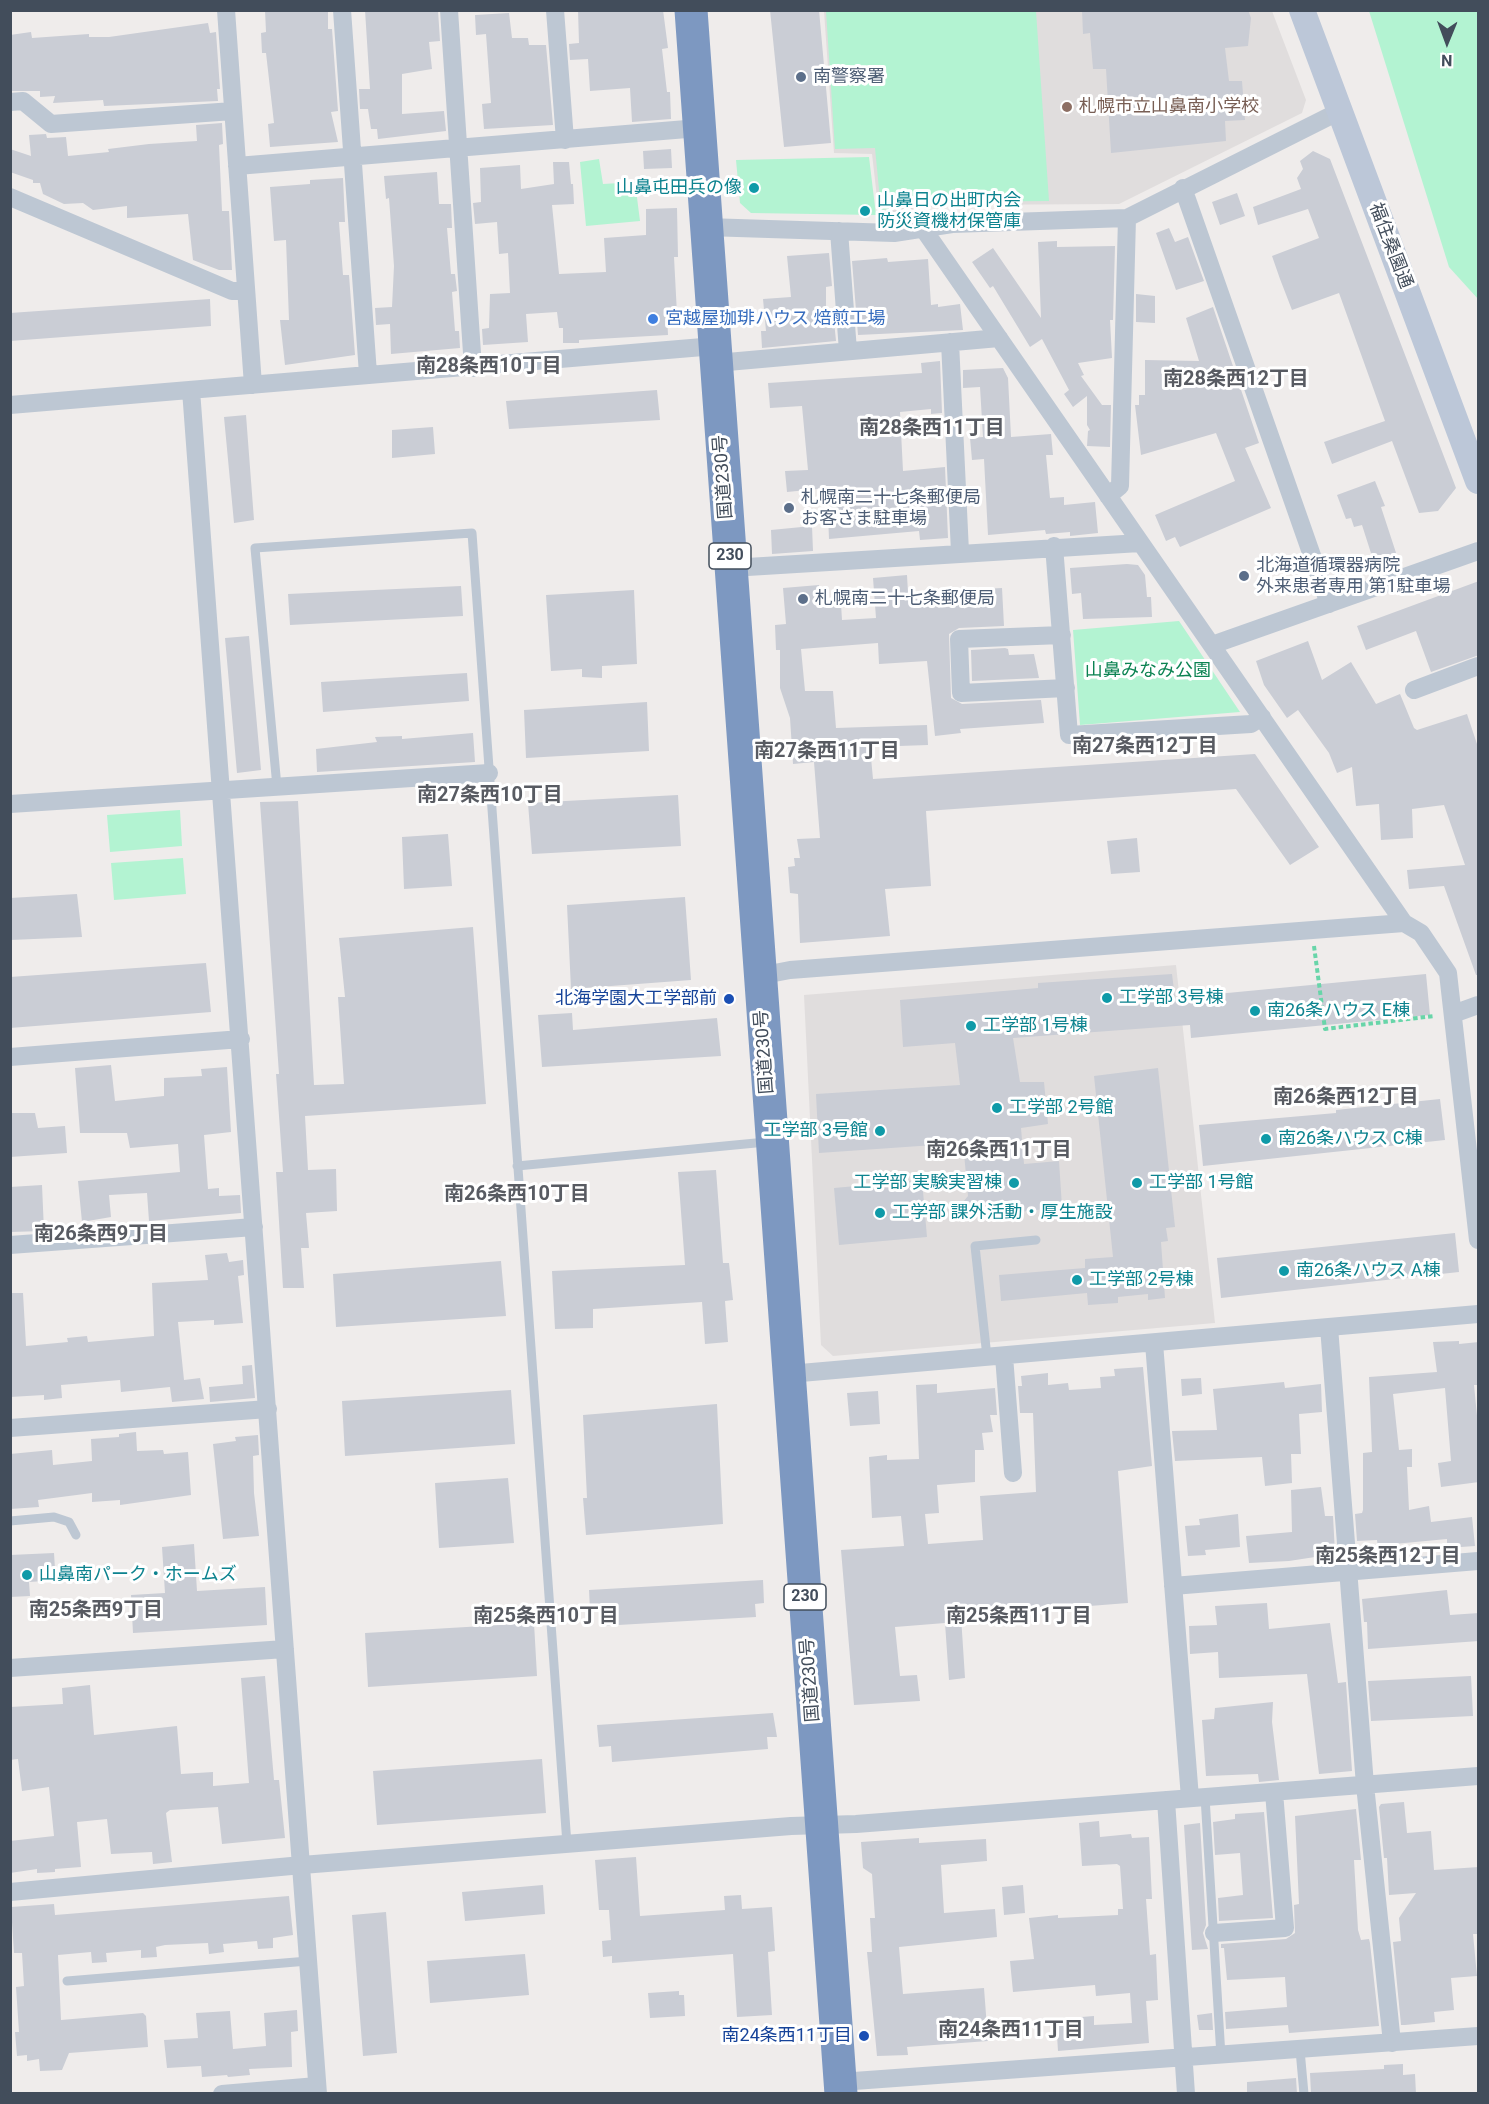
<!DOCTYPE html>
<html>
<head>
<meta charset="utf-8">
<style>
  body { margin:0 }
  #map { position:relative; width:1489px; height:2104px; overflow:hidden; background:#efeceb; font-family:Roboto,sans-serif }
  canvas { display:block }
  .frame { position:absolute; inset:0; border:12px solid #424d5b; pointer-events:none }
  .north { position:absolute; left:1417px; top:12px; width:60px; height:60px; -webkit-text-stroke:4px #fff; paint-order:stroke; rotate:181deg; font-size:16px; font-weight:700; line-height:24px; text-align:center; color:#424d5b }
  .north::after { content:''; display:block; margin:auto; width:21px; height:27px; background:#424d5b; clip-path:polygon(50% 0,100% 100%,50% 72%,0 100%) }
</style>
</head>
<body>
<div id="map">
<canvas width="1489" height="2104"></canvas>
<div class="frame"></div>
<div class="north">N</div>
</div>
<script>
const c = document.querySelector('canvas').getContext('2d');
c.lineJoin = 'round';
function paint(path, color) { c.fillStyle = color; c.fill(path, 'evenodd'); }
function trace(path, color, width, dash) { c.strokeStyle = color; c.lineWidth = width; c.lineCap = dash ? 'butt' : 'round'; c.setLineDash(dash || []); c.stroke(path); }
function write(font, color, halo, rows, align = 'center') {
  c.font = font + ' Roboto,"Noto Sans JP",sans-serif'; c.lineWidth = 6; c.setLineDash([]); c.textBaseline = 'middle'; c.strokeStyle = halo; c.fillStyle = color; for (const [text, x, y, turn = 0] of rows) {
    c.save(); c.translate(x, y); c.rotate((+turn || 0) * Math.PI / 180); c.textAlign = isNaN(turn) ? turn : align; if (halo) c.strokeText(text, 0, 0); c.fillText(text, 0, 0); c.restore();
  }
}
const education = new Path2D(`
  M824 11H1272L1306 100 1302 113 1119 204 943 205 879 215 872 154 834 153Z
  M1176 965 1215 1323 833 1356 821 1345 804 995Z`);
const green = new Path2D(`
  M826 11H1036L1049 201 938 202 881 210 875 148 835 149Z
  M1369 11H1478V299L1449 267Z
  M869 157 876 215 751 213 740 203 736 160Z
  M599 159 603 184 635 182 640 221 586 226 580 162Z
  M1179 621 1240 712 1080 725 1073 630Z
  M180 810 182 846 110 852 107 815Z
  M183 858 186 894 114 900 111 863Z`);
const building = new Path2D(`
  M265 10H328V29H332L338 111 331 112 338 142 270 147 268 124 274 123 266 53H262L261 33 266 32Z
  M365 10H438L440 41 429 42 432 69 402 74V114L444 111 446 131 378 139 377 129H371L368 109H360L359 89H370Z
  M578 10H663L668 48 662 49 667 92H670L671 119 632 122 630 88 590 91 588 59 570 60 569 44 579 43Z
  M770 10H819L831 143 784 147Z
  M1082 10H1248L1251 18 1248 46 1225 48 1229 81H1242L1245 120 1225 121 1226 141 1111 153 1106 69H1093L1090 33 1083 34Z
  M509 13 512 38H528L529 45H546L553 125 484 129 482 104 491 103 486 34 476 35 475 15Z
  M208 23 210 33 216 32 220 89H217L218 101 104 106 103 100 53 103 55 96 40 97V91H10V35L31 32 32 38 89 34V37H109Z
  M222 123 223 144 219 145 222 211H229L232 270H219L193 260 188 214 127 218V206L93 210 83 203 64 204 43 194 40 183H33V180L10 172V149L31 156 29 135 46 134 47 138 66 137 68 156 109 152 108 149 149 144 197 141 196 125Z
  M671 149 672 168 644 169 643 151Z
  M1313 151 1330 159 1456 488 1438 511 1419 513 1392 441 1332 464 1324 442 1385 421 1339 293 1292 310 1280 279 1272 256 1319 238 1308 209 1258 225 1253 207 1301 189 1297 178 1303 169 1300 161Z
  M553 162H569L571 184H573L574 204 552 205 559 274 606 272 604 238 646 235V209L677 208 678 257H674L677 314 667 315 668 335 579 340V343H563V328H559L557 312 526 314 528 342 483 345 482 329 489 328 490 294 510 293 508 253 499 254 497 222 475 224 473 203 481 202 480 168 520 165 521 189 554 184Z
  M437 172 439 204H451L452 228H447L451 274H455L457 291 452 292 455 331H459L460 348 391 354 390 324 376 325 375 308 392 307 394 266 389 198 386 199 384 176Z
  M343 178 345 222H339L343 275H349L355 355 285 365 280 320H289L286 240 274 241 270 187 310 184V180Z
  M1237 193 1245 216 1220 225 1212 202Z
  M1169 228 1175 242 1188 237 1204 281 1176 290 1156 233Z
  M1057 241V247L1115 246 1113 320H1110L1112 358 1078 363 1084 375 1081 376 1102 405H1111L1110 447 1087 446 1088 431 1090 430 1087 425V396L1073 407 1064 394 1069 390 1042 339 1030 347 993 286 990 288 972 262 993 248 1041 318 1038 242Z
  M829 253 832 286 826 287V321H834L836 341 762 348 761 331H766L763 299 791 297 787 256Z
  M887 258 888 262 928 259 931 305 938 304V307L960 304 963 330 858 335 852 261Z
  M1136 294 1155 296V323L1136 322Z
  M210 299 211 326 10 341V313Z
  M1213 307 1259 443 1245 448 1271 508 1180 547 1175 537 1166 541 1155 515 1235 481 1216 433 1141 455 1135 405H1139V395H1145V360L1199 361 1186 318Z
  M940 361 942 413 931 414V409L900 412 903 471 945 467 948 538 920 540 919 531 829 539 827 488 787 492 785 471 808 470 802 406 770 408 768 383 922 373 921 363Z
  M1003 368 1008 378 1011 437 1051 434 1053 455H1046L1050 498 1064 497V505L1095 502 1098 533 1070 536V532L1046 534 1045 530 988 535 984 459 972 460 970 438 983 437 980 387 963 388V370Z
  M657 390 660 420 509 429 506 401Z
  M246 415 254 520 234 523 224 417Z
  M433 427 435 454 392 458V430Z
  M1375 481 1385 506 1381 507 1400 565 1377 572 1362 525 1354 527 1351 518 1346 519 1337 495Z
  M812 526 813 551 772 554 771 530Z
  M1127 564 1138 565 1145 575 1147 597H1151L1152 617 1083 619 1081 593 1072 594 1070 568Z
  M907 575 908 593 1002 588 1004 626 959 628 949 634 951 698 962 704 1041 700 1044 723 960 729 961 733 935 736 927 661 879 664 878 643 801 649 805 691H833L836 728 927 725 928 745 870 747 873 779 1255 754 1319 847 1290 865 1236 789 926 811 931 886 885 889 890 936 800 943 798 894 790 893 788 867 795 866 794 858H800L797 839 820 838 814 762 793 764 790 718 780 688V650H776L775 625 786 624 783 588 819 585 820 602 841 604 842 620 876 618 873 578Z
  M1479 581V655L1431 672 1416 631 1366 650 1357 626Z
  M461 586 463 616 290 625 288 594Z
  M634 590 637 664 602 666V678L582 677V669L551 671 546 595Z
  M249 636 261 770 237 773 225 638Z
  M1308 641 1322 680 1351 662 1376 704 1400 694 1414 728 1417 730 1467 714 1479 750V975H1476L1444 886 1409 889 1407 870 1465 865 1444 805 1412 809 1413 838 1381 840 1379 804 1356 806 1352 767 1337 773 1329 753 1298 710 1287 718 1264 685 1256 661Z
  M1005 648 1008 649 1009 655 1034 654 1039 678 972 681 971 650Z
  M467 673 469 701 323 712 321 682Z
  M647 702 649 751 526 758 524 710Z
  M473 733 475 762 317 772 316 749 377 742 375 737 402 736V739Z
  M678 795 681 846 532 854 528 803Z
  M298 801 314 1085 344 1084 338 997H345L339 938 473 927 486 1104 305 1116 308 1170 336 1169 337 1211 306 1213 309 1248H301L304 1288H283L276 1172H283L276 1074H279L260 802Z
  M448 834 452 886 404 889 402 837Z
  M1137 838 1140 872 1111 874 1107 841Z
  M77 894 82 937 10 940V898Z
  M685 897 691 980 571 989 567 905Z
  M206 963 211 1012 10 1028V977Z
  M1172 974 1175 998 1426 974 1430 1015 1191 1038 1190 1025 1013 1038 1020 1082H1044L1048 1124 1021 1128 1024 1164 1059 1161 1062 1207 959 1219V1207L968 1196 963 1143 819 1153 816 1094 960 1085 955 1043 903 1047 900 1000 1038 988V983Z
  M572 1013 573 1030 717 1018 721 1056 542 1067 538 1015Z
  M111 1065 115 1101 164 1096V1078L202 1076 201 1069 227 1067 231 1132 204 1135 208 1189 219 1188V1196L240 1195 241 1213 149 1221 147 1193 109 1195 111 1217 82 1222 78 1181 180 1172 178 1144 130 1148 127 1133H80L75 1068Z
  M1158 1068 1175 1227 1166 1228 1168 1241 1161 1242 1165 1298 1148 1300V1294L1118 1297V1303L1088 1305 1087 1293 1001 1301 999 1275 1085 1268V1259L1113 1257 1094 1076Z
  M1440 1099 1445 1140 1203 1166 1199 1125 1336 1113V1110Z
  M10 1113H35L38 1128 65 1126 67 1153 10 1157Z
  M716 1170 723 1263H729L733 1300 725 1301 728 1342 705 1344 702 1302 593 1309V1328L555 1329 552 1271 685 1265 678 1172Z
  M922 1180 927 1237 839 1245 834 1188Z
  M42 1185 44 1231 10 1232V1187Z
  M1455 1233 1459 1272 1221 1298 1217 1258Z
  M227 1253 229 1262 243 1260 244 1275 238 1276 243 1323 214 1325V1320L178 1322 184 1380 200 1378 204 1399 172 1402 170 1387 121 1392 120 1380 61 1385 62 1398 44 1400V1395L10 1397V1293H23L26 1346 68 1342 67 1338 87 1336 88 1342 154 1336 152 1283 208 1280 205 1255Z
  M501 1261 506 1316 336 1327 333 1274Z
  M1459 1341V1344L1479 1342V1385H1474L1479 1436V1482L1441 1487 1438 1463 1451 1461 1445 1388 1393 1394 1399 1450 1412 1449V1467H1407L1409 1510 1429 1506 1431 1522 1472 1517 1475 1546 1447 1548V1539L1394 1544V1548L1378 1549 1377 1540 1357 1541 1355 1514 1362 1513 1363 1510V1453L1372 1452 1369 1377 1437 1372 1433 1342Z
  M252 1365 255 1398 210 1402 209 1387 243 1384 242 1366Z
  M1143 1367 1152 1466 1118 1471 1128 1603 961 1616 965 1678 949 1680 945 1623 895 1627 900 1676 917 1675 920 1701 854 1705 841 1550 904 1546 901 1516 872 1518 869 1457 887 1455V1460L919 1459 916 1385 937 1384V1393L995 1388 997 1415H990L993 1432 982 1433 984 1450H975V1482L937 1485 939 1513 925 1514 928 1544 983 1540 980 1496 1036 1492 1033 1413H1020L1018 1386H1022L1021 1376 1048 1373V1385L1068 1383 1069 1390 1101 1388 1100 1377 1115 1376 1114 1369Z
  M1201 1378 1202 1394 1182 1396 1181 1379Z
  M1284 1382 1285 1388 1321 1384 1322 1412 1299 1414 1301 1454H1291L1292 1483 1265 1486 1262 1457 1175 1461 1172 1431 1217 1430 1213 1389Z
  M511 1390 515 1444 345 1456 342 1401Z
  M878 1391 880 1424 850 1426 847 1393Z
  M717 1404 723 1524 586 1535 583 1498H587L583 1415Z
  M136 1432 137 1451 163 1450 164 1454 188 1452 191 1495 120 1505V1500L92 1502V1493L38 1500 39 1507 10 1509V1454L52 1450 53 1465 92 1461 91 1439 119 1437V1434Z
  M258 1435 259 1455 253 1456 254 1493 259 1536 223 1539 213 1444 236 1441 235 1437Z
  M508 1478 514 1543 439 1548 435 1483Z
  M1321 1487 1325 1516H1333L1335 1553 1315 1554V1557L1289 1561 1249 1563 1246 1536 1292 1532 1291 1490Z
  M1238 1514 1240 1547 1205 1550 1206 1555 1188 1556 1185 1526 1200 1525 1199 1519Z
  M194 1544 197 1591 265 1587 267 1625 133 1633 131 1595 165 1593 162 1547Z
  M54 1553 55 1569 44 1570 45 1581 29 1582 30 1596 10 1597V1555Z
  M763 1580 764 1603 755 1604 756 1617 601 1626 599 1609 590 1610 589 1590Z
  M1447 1590 1450 1615 1479 1613V1641L1368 1649 1367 1622H1364L1362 1599Z
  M1267 1603 1269 1629 1330 1623 1338 1683 1346 1682 1352 1771 1319 1774 1307 1674 1219 1678 1218 1652 1190 1654 1189 1626 1217 1625 1215 1606Z
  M534 1623 537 1676 368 1687 365 1633Z
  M265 1676 274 1780H279L285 1838 222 1844 218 1807 170 1810 166 1813 172 1862 153 1864 152 1852 111 1854 107 1819 77 1822 81 1867 55 1869V1872L37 1873V1869L10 1873V1841L54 1836 49 1787 22 1791 18 1759 10 1760V1707L63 1704 62 1688 90 1685 94 1735 177 1726 181 1774 213 1772V1786L249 1783 241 1678Z
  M1471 1676 1473 1716 1371 1721 1368 1681Z
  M1273 1702 1272 1722 1279 1780 1259 1782 1258 1774 1206 1776 1202 1720 1214 1719 1215 1708Z
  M773 1713 777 1737H767L768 1749 612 1762 611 1746 599 1747 597 1725Z
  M542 1759 546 1813 377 1825 373 1771Z
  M1404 1802 1407 1833 1431 1831 1434 1870 1479 1867V1934H1473L1477 1976 1451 1978 1454 2010 1434 2012 1435 2022 1405 2025H1401L1393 1942 1401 1941 1399 1918 1416 1893 1389 1895 1387 1858H1384L1379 1807 1381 1804Z
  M1356 1809 1361 1860H1354L1358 1930 1361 1940 1369 1939 1370 1943 1379 2026 1289 2033 1288 2025 1226 2029 1225 2012 1287 2007 1285 1977 1227 1980 1224 1948H1221V1944L1286 1939 1295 1933 1294 1905 1299 1904 1295 1816Z
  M1264 1812 1273 1918 1219 1921 1218 1898 1243 1895 1240 1853 1215 1855 1213 1822 1235 1819V1814Z
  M1099 1821 1100 1837 1131 1834 1132 1838 1149 1837 1152 1899H1146L1150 1955 1156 1954 1158 2000 1146 2001 1149 2043 1058 2051 1056 2019 1094 2016V2025L1132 2023 1130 1993 1096 1996 1095 1985 1013 1992 1010 1961 1034 1959 1029 1918 1058 1915V1918L1118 1915V1909H1123L1120 1866 1117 1864 1082 1866 1079 1823Z
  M1200 1823 1206 1925 1203 1933 1208 1949 1192 1950 1184 1825Z
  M919 1838V1843L986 1839 987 1861 941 1865 944 1913 995 1909 997 1937 899 1947 903 1994 984 1988 988 2041 907 2047 908 2055 877 2056 867 1952H872L870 1918H875L872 1874 863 1868 861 1842Z
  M636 1857 640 1916 725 1910 724 1896 741 1895 742 1909 772 1907 775 1951 768 1952 772 2015 737 2017 733 1954 612 1963V1956L603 1957 602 1941 611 1940 609 1910H599L595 1860Z
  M543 1885 545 1914 465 1921 462 1892Z
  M1023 1885 1025 1913 1004 1915 1002 1887Z
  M289 1896 293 1935 273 1938V1948L258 1949 257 1941 223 1944 224 1952 209 1954 208 1943 165 1945 156 1947 157 1957 141 1958V1950L106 1953 107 1962 92 1963 91 1952 58 1955 61 2020 143 2013 146 2016 148 2047 69 2053 62 2070 40 2071 39 2059 27 2061V2055L17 2056 15 2032H19L16 1987 24 1986 22 1953H14L11 1907 54 1904 55 1915Z
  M386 1912 397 2053 363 2056 352 1915Z
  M525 1954 529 1995 430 2003 427 1961Z
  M679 1991V1995H684L685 2016 650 2018 648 1993Z
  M297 2010 298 2031 291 2032 292 2067 249 2069 250 2075 228 2077 227 2075 202 2077 201 2066 167 2068 164 2040 198 2038 196 2013 230 2011 233 2049 266 2046 264 2013Z
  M1212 2013 1213 2030H1199L1197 2015Z
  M1403 2064V2075L1415 2074 1416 2094H1311L1310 2073 1384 2069V2065Z
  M1296 2078 1297 2094H1247V2082Z`);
const path = new Path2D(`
  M1314 946 1325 1029 1434 1016`);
const lane = new Path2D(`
  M277 787 255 548 472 533 567 1844
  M517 1166 766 1142
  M987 1357 975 1246 1036 1240
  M10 1521 54 1517 69 1522 76 1535
  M1205 1797 1221 2056
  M67 1981 308 1961
  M1300 2050 1304 2094`);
const street = new Path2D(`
  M226 10 253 385
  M342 10 368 374
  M449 10 473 368
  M555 10 565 140
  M10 102 23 101 51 124 233 111
  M237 166 699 128
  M1183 188 1329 604
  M10 197 232 291H246
  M706 227 894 233 952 224 1127 218 1340 111
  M922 227 1404 923 1421 933 1448 973 1478 1240
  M839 231 848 351
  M950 342 960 552
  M716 363 999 338
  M191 390 318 2094
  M10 405 715 346
  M1108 496 1120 486 1127 218
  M1054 546 1069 735 1251 724 1262 717
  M731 568 1140 543
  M1062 635 959 639 961 693 1066 688
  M1212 645 1478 551
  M1414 690 1478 666
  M10 804 489 773
  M759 976 790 970 1404 923
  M1453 1014 1478 1005
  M10 1057 241 1039
  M10 1245 254 1227
  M1329 1327 1365 1785 1392 2043
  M1154 1343 1190 1798
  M1004 1356 1013 1473
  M789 1374 1478 1314
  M10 1428 268 1409
  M1173 1586 1478 1561
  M10 1668 285 1649
  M1166 1800 1186 2094
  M10 1892 302 1865 791 1826 856 1824 1478 1776
  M1214 1933 1285 1928 1274 1792
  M840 2082 1478 2036
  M222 2094 317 2086`);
const secondary = new Path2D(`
  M1302 10 1478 481`);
const highway = new Path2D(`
  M691 10 841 2094`);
const markers = [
  [801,77,6,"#5c6f8a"],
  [1067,107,6,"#8d6e63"],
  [754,188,6,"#0f9aa8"],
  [865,211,6,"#0f9aa8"],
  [653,319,6,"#3f7fe0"],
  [789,508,6,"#5c6f8a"],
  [1244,576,6,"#5c6f8a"],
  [803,599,6,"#5c6f8a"],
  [1107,998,6,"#0f9aa8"],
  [729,999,6,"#1a4fb4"],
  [1255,1011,6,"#0f9aa8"],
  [971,1026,6,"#0f9aa8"],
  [997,1108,6,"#0f9aa8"],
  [880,1131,6,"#0f9aa8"],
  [1266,1139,6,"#0f9aa8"],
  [1014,1183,6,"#0f9aa8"],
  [1137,1183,6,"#0f9aa8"],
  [880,1213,6,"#0f9aa8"],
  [1284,1271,6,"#0f9aa8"],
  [1077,1280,6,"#0f9aa8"],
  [27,1575,6,"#0f9aa8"],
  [864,2036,6,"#1a4fb4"]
];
const shields = [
  [730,556,42],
  [805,1597,42]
];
const shieldNames = [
  ["230",730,556],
  ["230",805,1597]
];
const serviceNames = [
  ["南警察署",813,77],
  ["札幌南二十七条郵便局",801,498],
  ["お客さま駐車場",801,519],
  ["北海道循環器病院",1256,566],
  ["外来患者専用 第1駐車場",1256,587],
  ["札幌南二十七条郵便局",815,599]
];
const educationNames = [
  ["札幌市立山鼻南小学校",1079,107]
];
const cultureNames = [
  ["山鼻屯田兵の像",742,188,"right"],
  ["山鼻日の出町内会",877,201],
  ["防災資機材保管庫",877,222],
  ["工学部 3号棟",1119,998],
  ["南26条ハウス E棟",1267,1011],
  ["工学部 1号棟",983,1026],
  ["工学部 2号館",1009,1108],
  ["工学部 3号館",868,1131,"right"],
  ["南26条ハウス C棟",1278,1139],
  ["工学部 実験実習棟",1002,1183,"right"],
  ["工学部 1号館",1149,1183],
  ["工学部 課外活動・厚生施設",892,1213],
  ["南26条ハウス A棟",1296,1271],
  ["工学部 2号棟",1089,1280],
  ["山鼻南パーク・ホームズ",39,1575]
];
const streetNames = [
  ["福住桑園通",1390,246,69],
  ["国道230号",724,477,-94],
  ["国道230号",765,1052,-94],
  ["国道230号",811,1680,-94]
];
const shopNames = [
  ["宮越屋珈琲ハウス 焙煎工場",665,319]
];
const parkNames = [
  ["山鼻みなみ公園",1148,671]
];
const transitNames = [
  ["北海学園大工学部前",717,999],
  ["南24条西11丁目",852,2036]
];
const neighbourhoodNames = [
  ["南28条西10丁目",489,367],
  ["南28条西12丁目",1236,380],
  ["南28条西11丁目",932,429],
  ["南27条西12丁目",1145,747],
  ["南27条西11丁目",827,752],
  ["南27条西10丁目",490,796],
  ["南26条西12丁目",1346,1098],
  ["南26条西11丁目",999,1151],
  ["南26条西10丁目",517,1195],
  ["南26条西9丁目",101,1235],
  ["南25条西12丁目",1388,1557],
  ["南25条西9丁目",96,1611],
  ["南25条西10丁目",546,1617],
  ["南25条西11丁目",1019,1617],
  ["南24条西11丁目",1011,2031]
];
paint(education, '#e0dddd');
paint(green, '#b3f3d2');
paint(building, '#cacdd5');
trace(path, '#68d5a9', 4, [4.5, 3]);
trace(lane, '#bdc7d3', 9);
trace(street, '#bdc7d3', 18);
trace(secondary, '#bcc7d8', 26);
trace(highway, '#7d98c1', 33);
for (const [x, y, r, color] of markers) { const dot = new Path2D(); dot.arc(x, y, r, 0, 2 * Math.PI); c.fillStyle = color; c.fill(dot); trace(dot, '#fff', 2); }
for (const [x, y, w] of shields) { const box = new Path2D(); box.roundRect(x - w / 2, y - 13, w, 26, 4.5); c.fillStyle = '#fff'; c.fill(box); trace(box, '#424d5b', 1.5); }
write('bold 16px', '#424d5b', null, shieldNames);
write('18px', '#4e5e75', '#fff', serviceNames, 'left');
write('18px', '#785e54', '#fff', educationNames, 'left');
write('18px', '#0d838f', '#fff', cultureNames, 'left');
write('18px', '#424d5b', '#fff', streetNames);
write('18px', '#366cbe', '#fff', shopNames, 'left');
write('18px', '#0c8352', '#fff', parkNames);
write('18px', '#164399', '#fff', transitNames, 'right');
write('bold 20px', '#585b62', '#fff', neighbourhoodNames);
</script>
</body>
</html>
